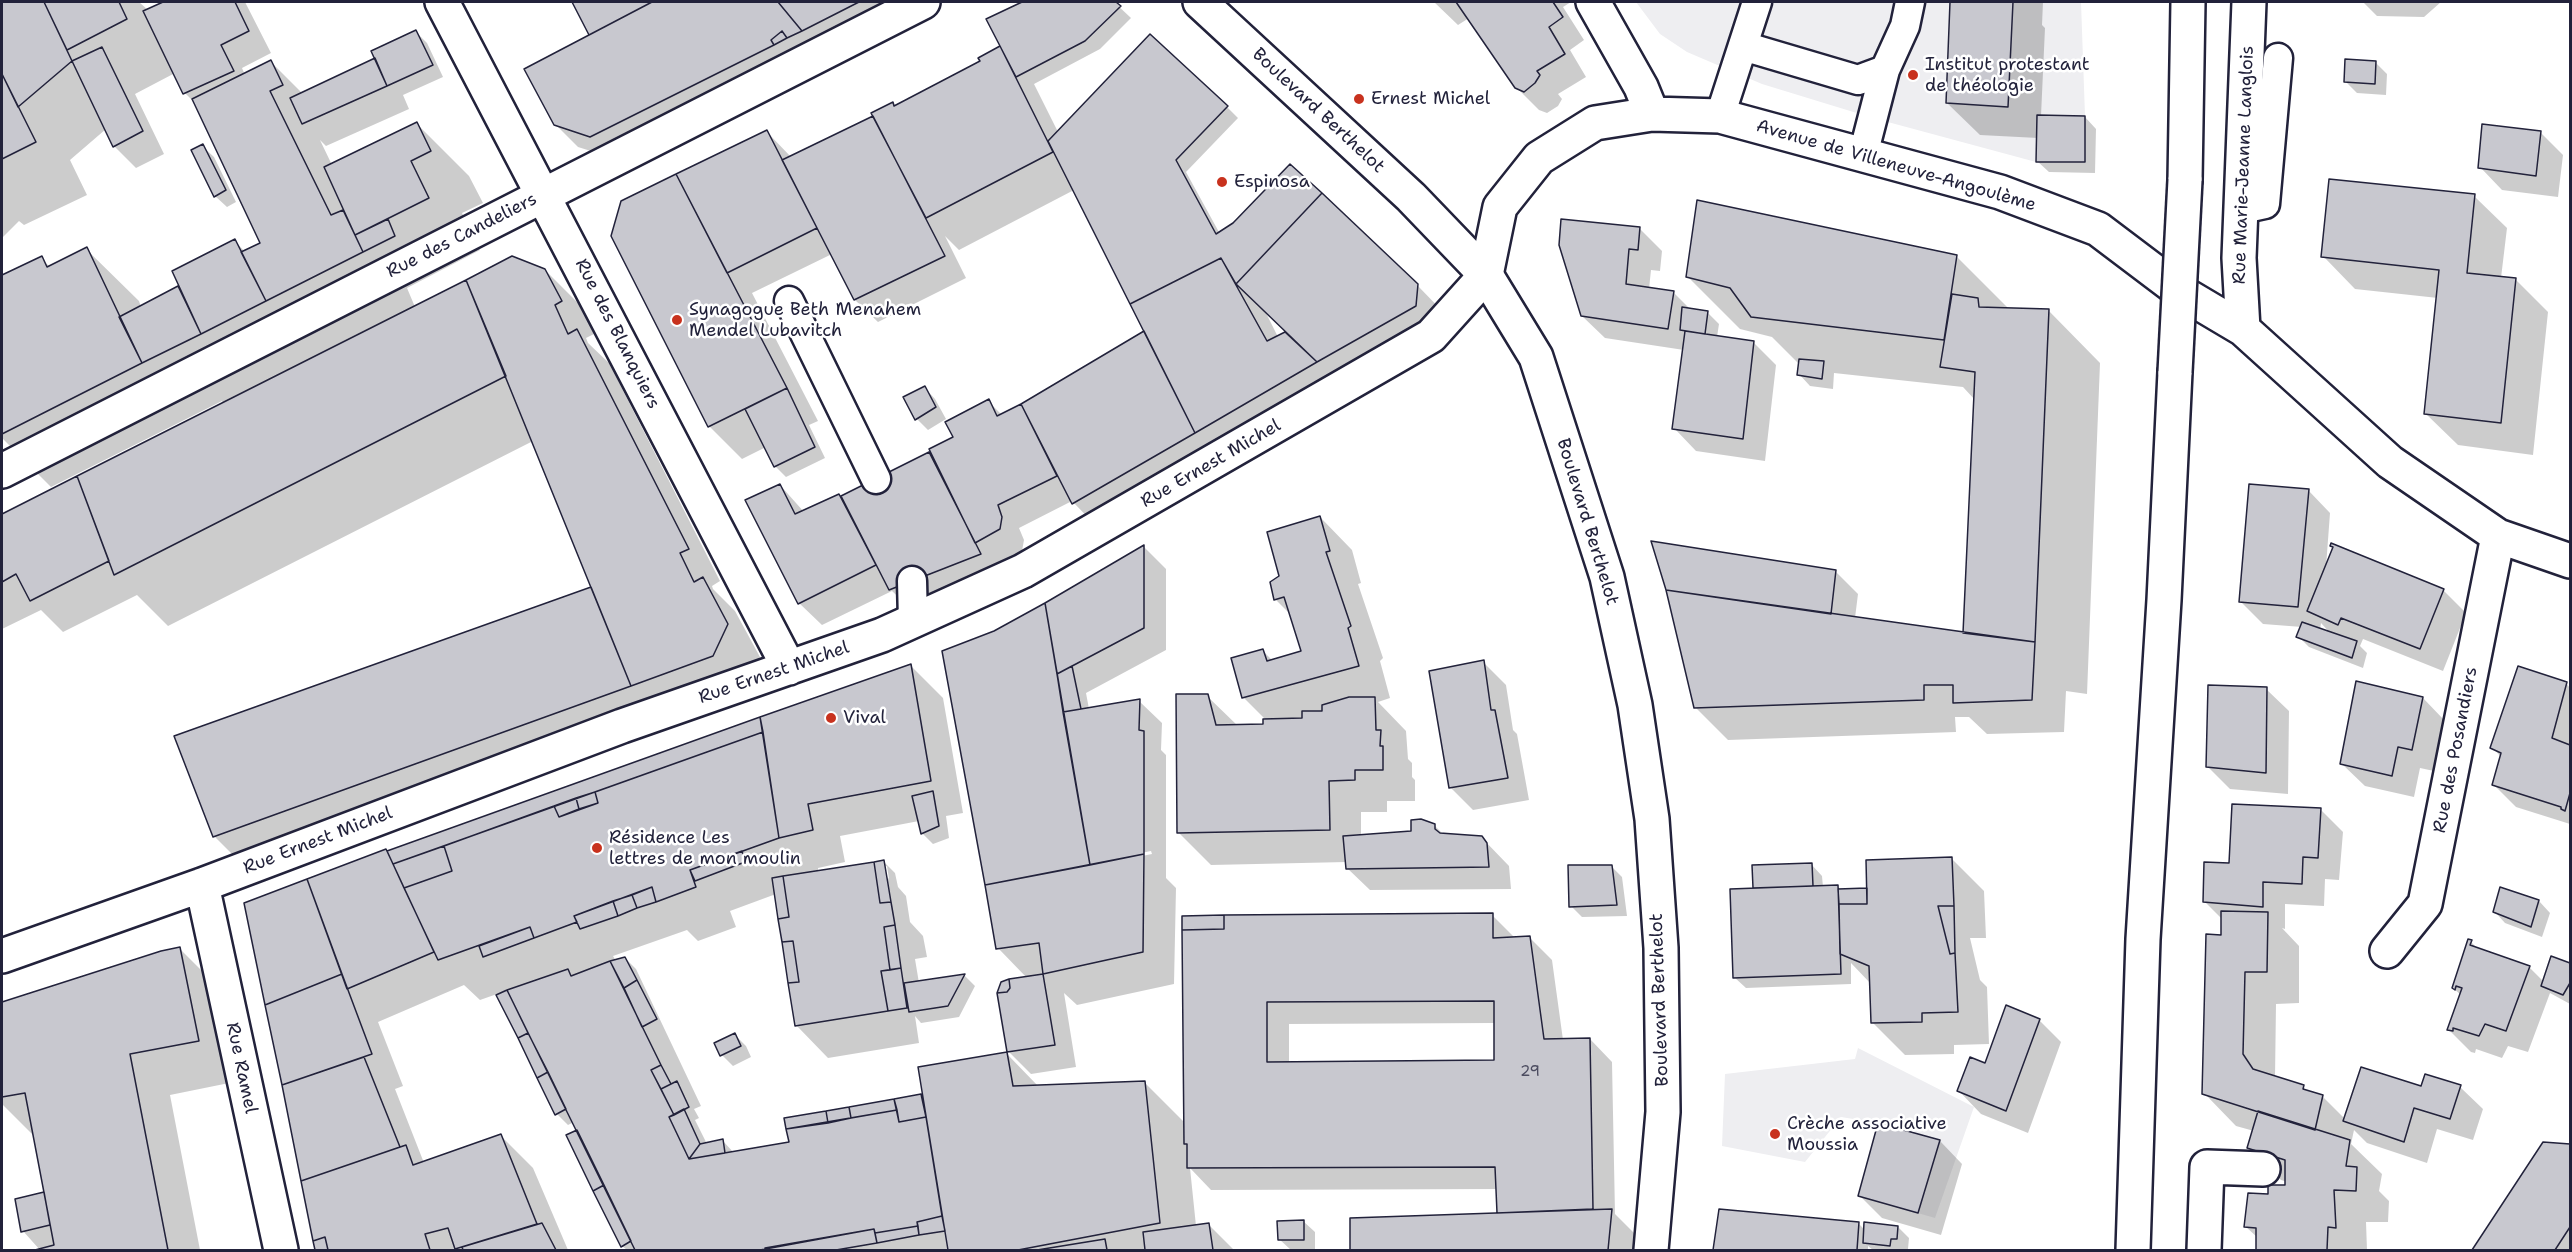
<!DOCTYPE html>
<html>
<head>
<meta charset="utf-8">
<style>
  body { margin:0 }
  #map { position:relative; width:2572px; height:1252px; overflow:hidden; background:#fff; font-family:"Shantell Sans",sans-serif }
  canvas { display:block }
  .frame { position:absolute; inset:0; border:3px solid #22223b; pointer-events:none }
</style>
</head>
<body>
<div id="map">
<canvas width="2572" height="1252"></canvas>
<div class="frame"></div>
</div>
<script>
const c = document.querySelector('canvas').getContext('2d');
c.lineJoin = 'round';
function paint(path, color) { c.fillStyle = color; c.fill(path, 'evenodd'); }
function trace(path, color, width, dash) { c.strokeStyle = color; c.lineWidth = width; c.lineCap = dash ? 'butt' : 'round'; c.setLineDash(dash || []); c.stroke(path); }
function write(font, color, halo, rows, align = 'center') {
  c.font = font + ' "Shantell Sans",sans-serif'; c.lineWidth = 5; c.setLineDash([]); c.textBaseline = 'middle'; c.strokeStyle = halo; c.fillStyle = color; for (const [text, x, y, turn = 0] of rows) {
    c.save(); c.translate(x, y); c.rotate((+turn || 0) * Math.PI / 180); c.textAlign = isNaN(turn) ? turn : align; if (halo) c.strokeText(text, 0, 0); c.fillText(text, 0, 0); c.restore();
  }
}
const built = new Path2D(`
  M1636 2H2081L2085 116 2037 115 2036 162 1873 118 1762 84 1687 52 1660 34Z
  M1858 1048 1974 1107 1935 1218 1858 1196 1878 1123 1841 1117 1805 1162 1722 1146 1725 1074 1855 1059Z`);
const shadow = new Path2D(`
  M2 2H139L148 10 166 2H245L271 53 242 68 245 75 271 62 303 94 376 58 416 32 427 43 443 77 403 95 409 109 326 146 320 140 332 165 417 124 469 176 483 203 462 213 480 250 407 288 415 307 545 270 578 303 594 334 586 338 588 343 609 363 720 581 712 586 713 589 735 611 760 657 746 688 246 868 214 836 593 588 533 441 168 626 137 595 63 632 41 610 2 629V516L223 404 222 401 51 487 2 438V277L41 258 50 267 86 249 139 301 141 307 180 286 235 241 245 252 262 244 197 105 185 93 175 73 135 94 164 154 136 168 114 146 106 129 70 160 87 195 24 225 19 221 2 238Z
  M574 2H925L613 158 578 147 555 124 591 35Z
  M1025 2H1114L1131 18 1100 49 1034 84 1058 132 1227 107 1238 118 1186 172 1220 234 1417 285 1449 318 1105 535 1072 501 1019 528 1024 540 1022 551 1001 563 923 621 892 591 822 625 799 603 780 485 804 512 839 496 841 498 929 454 936 461 988 401 1002 415 1022 405 1146 331 1074 190 959 250 945 236 966 278 878 322 855 300 832 254 752 293 818 421 809 425 825 458 786 477 775 466 766 447 742 459 709 426 613 236 767 132 791 157 874 117 893 104 896 107 982 62 1000 48 1005 53 988 20ZM1265 311 1287 332 1278 337Z
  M1434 2H1571L1563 7 1584 40 1570 50 1586 77 1558 94 1562 99 1558 106 1547 113 1539 110 1516 87 1469 18 1458 25Z
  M1951 2H2043L2042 25 2045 28 2041 116 2085 117 2096 129 2095 173 2049 172 2037 161 2038 138 1980 135 1947 103Z
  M2363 2H2441L2424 17 2377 16Z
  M2376 63 2387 74 2386 95 2357 93 2346 82Z
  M2540 132 2563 155 2558 197 2502 190 2480 167Z
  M202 146 214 157 236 202 227 207 215 196 193 151Z
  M2474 196 2507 228 2501 278 2516 280 2548 312 2533 455 2458 445 2425 413 2438 298 2355 289 2323 256Z
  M1640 229 1662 251 1660 271 1651 270 1649 289 1673 292 1691 310 1707 312 1719 324 1717 337 1753 342 1776 365 1765 461 1696 451 1674 428 1684 350 1605 338 1582 316Z
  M1957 257 2009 309 2048 310 2100 363 2087 694 2066 691 2064 732 1987 734 1969 717H1955L1956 732 1728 740 1696 708 1836 572 1858 594 1855 618 1965 634 1975 400 1963 387 1834 373 1833 389 1810 386 1799 374 1800 365 1772 337 1740 329 1688 277Z
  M924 387 935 399 946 419 928 430 917 419 905 397Z
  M2308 490 2330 513 2326 567 2334 548 2332 545 2444 591 2466 613 2443 671 2363 639 2360 646 2367 653 2363 668 2309 647 2298 636 2302 627 2263 624 2240 601ZM2321 623 2331 634 2320 630Z
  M1320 517 1352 550 1361 583 1358 584 1383 658 1380 661 1390 698 1378 702 1406 731 1408 759 1412 763V777L1415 780V801H1387V812H1361V836L1413 832 1434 825 1444 835 1482 838 1509 866 1511 889 1370 890 1347 868V862L1211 865 1178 832 1207 696 1238 726H1264L1265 719 1243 697 1263 651 1273 661 1303 652 1292 616 1275 599 1281 577Z
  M1144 547 1166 569V650L1086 693 1089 709 1139 701 1162 723 1161 750 1166 755V878L1176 888 1174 984 1077 1005 1064 993 1076 1067 1031 1074 1009 1052 998 994 999 987 1005 981 1027 978 998 948 994 632ZM1151 851 1152 854 1116 861V858Z
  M1483 662 1506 685 1513 730 1517 734 1529 800 1473 810 1451 788Z
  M911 666 943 698 963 813 946 816 949 838 933 844 922 833 919 821 840 836 845 862 818 868V872L884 862 895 873 898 887 906 896 910 922 923 936 927 957 915 959 919 983 964 975 975 986 959 1017 921 1023 915 1016 919 1043 828 1058 796 1025 776 894 730 911 736 927 698 941 687 930 613 956 616 961 625 958 636 969 701 1106 694 1109 699 1118 695 1120 707 1144 723 1141 734 1153 791 1143 921 1095 925 1099 1007 1054 1039 1087 1144 1082 1186 1124 1184 917 1492 915 1515 938H1530L1552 960 1563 1040 1590 1039 1612 1062 1615 1214 1643 1242V1250H1352L1351 1220 1499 1214 1497 1189 1211 1190 1190 1168 1196 1226 1208 1224 1234 1250H627L622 1246 574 1122 568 1125 557 1114 497 994 480 1000 464 985 378 1022 403 1086 395 1089 424 1163 501 1136 533 1168 568 1250H316L246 904ZM887 866 889 879 885 875 884 867ZM1495 1023V1061L1289 1063V1024Z
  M2566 683 2570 688V824L2516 807 2494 785 2501 757 2492 747Z
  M2266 689 2289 711 2288 794 2230 789 2207 766Z
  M2423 698 2445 721 2434 771 2420 768 2414 797 2365 786 2342 764Z
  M2321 810 2343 832 2339 880 2325 879 2324 906 2285 904V929L2282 928 2299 946V1003L2276 1004 2275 1078 2303 1087 2308 1092 2322 1096 2345 1119 2422 1088 2460 1087 2483 1109 2473 1140 2437 1129 2427 1163 2367 1143 2354 1130 2351 1144 2382 1174 2379 1191 2389 1201 2388 1222H2366L2367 1250H2258V1238L2245 1226 2270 1196 2287 1187V1182L2281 1180 2249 1148 2254 1131 2236 1126 2204 1093 2223 936V920L2204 901 2230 864Z
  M1952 859 1984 891 1986 938H1970L1980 980 1987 987 1989 1044 1954 1045V1054L1905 1055 1872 1022 1871 984 1851 963V984L1746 988 1734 977 1754 890V866L1811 864 1822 876 1823 887 1837 886 1841 890 1868 889Z
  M1611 866 1622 877 1627 916 1582 917 1571 906Z
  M2539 901 2550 913 2542 937 2505 923 2494 911Z
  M2471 942 2479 950 2529 967 2544 982 2552 958 2570 965V1004L2550 993 2528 1052 2508 1046 2502 1058 2476 1049 2475 1053 2471 1052 2449 1030 2461 995 2453 988Z
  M180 949 221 990 239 1081 170 1095 200 1250H40L23 1231 45 1193 35 1137 2 1104V1004L162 952Z
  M2039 1020 2061 1042 2028 1133 1981 1114 1959 1091 1985 1065Z
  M735 1035 746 1046 751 1057 733 1066 722 1055Z
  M1940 1141 1962 1164 1941 1235 1882 1218 1860 1196Z
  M2544 1143 2570 1145V1250H2474Z
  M1721 1210 1858 1223 1865 1230 1898 1227 1909 1238 1908 1249 1873 1250 1868 1246V1250H1715Z
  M1303 1221 1315 1232V1250H1291L1279 1239Z`);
const building = new Path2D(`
  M2 2H44L72 61 18 107 2 74Z
  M44 2H119L127 19 67 50Z
  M163 2H235L249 31 221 45 234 71 183 94 143 11Z
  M572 2H652L589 35Z
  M652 2H778L802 31 787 38 782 31 771 40 774 45 590 137 554 125 524 69Z
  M778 2H859L802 31Z
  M1022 2H1116L1121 6 1085 41 1016 77 986 19Z
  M1456 2H1553L1563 17 1549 27 1565 54 1537 71 1540 75 1535 83 1524 92 1515 88Z
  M1950 2H2013L2008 107 1946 103Z
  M416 30 433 65 387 86 371 51Z
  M782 31 787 38 774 45 771 40Z
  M1150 34 1228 106 1176 160 1216 234 1233 223 1290 164 1322 193 1236 284 1221 258 1130 304 1048 141Z
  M1000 46 1053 152 926 218 871 113 893 102 894 106 980 61 978 58Z
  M102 47 143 131 113 147 72 61Z
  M375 58 387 86 302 124 290 98Z
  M2345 59 2376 61 2375 84 2344 82Z
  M271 60 283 85 270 91 331 215 343 210 363 252 266 301 241 252 260 243 192 99Z
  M2 74 36 142 2 159Z
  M2037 115 2085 116V162H2036Z
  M873 116 945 256 854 300 782 160Z
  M417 122 431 151 411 161 429 198 355 235 324 167Z
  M2482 124 2541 131 2536 176 2478 168Z
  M767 130 817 228 727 273 676 174Z
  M203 144 226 190 214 197 191 150Z
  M676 174 787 388 708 427 611 236 621 201Z
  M2329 179 2475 194 2467 273 2516 278 2501 423 2424 414 2439 270 2321 257Z
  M1322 193 1418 284 1416 306 1317 362 1236 284Z
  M1697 200 1957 255 1944 340 1751 317 1730 288 1686 277Z
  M388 219 395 236 363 252 355 235Z
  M1561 219 1640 227 1638 250 1629 249 1626 284 1674 291 1668 329 1581 316 1559 245Z
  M235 239 266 301 201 334 172 271Z
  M87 247 142 363 2 434V275L42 256 47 267Z
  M512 256 545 269 562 301 555 305 568 334 577 329 689 549 680 553 694 582 703 577 728 624 713 656 631 686 466 280Z
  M1221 258 1267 341 1285 332 1317 362 1195 433 1130 304Z
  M466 280 506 376 114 575 77 476Z
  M178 286 201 334 142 363 119 317Z
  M1952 294 1978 298 1979 307 2049 309 2035 642 1963 633 1975 372 1940 367Z
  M1682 307 1708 311 1705 334 1680 330Z
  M1144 331 1195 433 1072 504 1021 404Z
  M1685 331 1754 341 1743 439 1672 429Z
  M1799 359 1824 361 1822 379 1797 375Z
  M925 386 936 407 915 420 903 397Z
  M787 388 815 447 774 467 745 409Z
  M989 399 997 416 1021 404 1057 476 998 505 1002 517 1000 529 975 543 929 449 953 437 945 422Z
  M929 452 981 554 889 590 841 496Z
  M77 476 109 561 30 601 16 574 2 582V514Z
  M780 484 795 514 839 494 876 565 798 604 745 500Z
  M2249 484 2309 489 2298 607 2239 602Z
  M1320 516 1330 551 1326 552 1351 626 1348 628 1359 666 1242 698 1231 658 1263 649 1267 661 1301 651 1284 597 1274 600 1270 582 1279 576 1267 532Z
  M1651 541 1836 570 1831 614 1666 590Z
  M2331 543 2444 589 2420 649 2341 618 2338 625 2307 611 2333 547 2330 546Z
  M1144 545V628L1057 674 1045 603Z
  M591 587 631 686 213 837 174 736Z
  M1666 590 2035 642 2032 700 1953 703V685H1924V700L1694 708Z
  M1045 603 1090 865 985 885 942 651 994 631Z
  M2302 622 2357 641 2352 658 2296 637Z
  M1484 660 1491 710H1495L1508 778 1449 788 1429 671Z
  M911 664 931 781 808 804 813 830 779 838 760 717Z
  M1072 666 1081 709 1063 712 1057 674Z
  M2518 666 2567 682 2552 738 2570 745V793L2565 811 2561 809V807L2492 785 2501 753 2490 748Z
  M2356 681 2423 697 2412 750 2398 747 2392 776 2340 764Z
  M2208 685 2267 687 2266 773 2206 767Z
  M1176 694H1208L1216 725 1263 724V719L1302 718V711H1322V705L1349 697H1375L1376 730H1381L1380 746H1383V770H1355V780L1329 781 1330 830 1177 833Z
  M1140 699 1139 730 1144 731V854L1090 865 1063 712Z
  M760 717 763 732 393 864 387 851Z
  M763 732 779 838 690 870 696 887 656 902 652 887 574 916 577 922 534 938 530 927 438 960 404 888 452 871 444 846 554 806 559 817 598 803 595 792Z
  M933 791 939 826 921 834 912 796Z
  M595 792 598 803 579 809 576 798Z
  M576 798 579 809 559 817 554 806Z
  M2232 804 2321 808 2318 858 2303 857 2302 884 2263 882V907L2203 902 2204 862 2229 863Z
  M1421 819 1435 824V829L1440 833 1482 836 1487 843 1489 867 1346 869 1343 836 1411 831V820Z
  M444 846 452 871 404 888 393 864Z
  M386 849 434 952 347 989 307 879Z
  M742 851 745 862 695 881 690 870Z
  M1144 854 1143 952 1043 974 1039 943 996 949 985 885Z
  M1952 857 1954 906H1938L1950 954 1955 953 1958 1012 1922 1013V1022L1871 1023 1869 966 1840 954 1839 904H1867L1866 860Z
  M884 860 891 902 880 903 874 862Z
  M874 862 880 903 891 902 895 925 884 927 890 970 881 971 888 1011 795 1026 788 983 799 982 793 941 782 942 778 919 789 917 783 876Z
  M1812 863 1813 886 1753 888 1752 865Z
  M1568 865H1612L1617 905 1569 907Z
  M783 876 789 917 778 919 772 878Z
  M307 879 342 974 265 1005 244 903Z
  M1838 885 1841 974 1733 978 1730 889Z
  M652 887 656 902 637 908 632 895Z
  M2500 887 2539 900 2531 927 2493 912Z
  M1867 888V904H1839L1838 889Z
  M632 895 637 908 618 916 613 901Z
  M613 901 618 916 580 929 574 916Z
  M1938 906H1954L1955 953 1950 954Z
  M2221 911 2268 912 2267 972H2245L2243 1054 2253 1069 2304 1085 2303 1089 2323 1095 2315 1130 2202 1094 2206 934 2221 935Z
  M1493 913V938L1530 936 1544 1039 1590 1038 1593 1209 1497 1213 1495 1167 1187 1168V1144H1184L1182 930 1224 929V915ZM1494 1001V1060L1267 1062V1002Z
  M1224 915V929L1182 930V916Z
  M895 925 901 968 890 970 884 927Z
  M530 927 534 938 483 957 479 946Z
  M2468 939 2472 940 2470 945 2530 966 2506 1031 2485 1024 2479 1036 2453 1028V1031L2447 1030 2462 988 2456 986 2455 990 2452 988Z
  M793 941 799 982 788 983 782 942Z
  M180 947 199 1041 130 1054 168 1250H35L54 1245 25 1093 2 1097V1002L161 951Z
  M2551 956 2570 963V983L2563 995 2541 986Z
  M625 957 637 980 624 988 610 961Z
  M610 961 661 1065 651 1070 674 1115 669 1117 689 1159 789 1142 786 1129 897 1110 899 1122 926 1117 942 1216 917 1222 918 1226 875 1233 874 1229 760 1250H635L507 990 568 969 571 976Z
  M901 968 907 1008 888 1011 881 971Z
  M342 974 372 1054 282 1085 265 1005Z
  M965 974 948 1006 909 1012 904 983Z
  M1043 974 1055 1045 1007 1052 997 993 1007 992 1010 988 1009 979Z
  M1009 979 1010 988 1007 992 997 993 1001 982Z
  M637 980 657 1019 642 1027 624 988Z
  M507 990 528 1033 518 1038 496 995Z
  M2006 1005 2040 1019 2006 1111 1957 1091 1970 1057 1985 1063Z
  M528 1033 548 1072 537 1078 518 1038Z
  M735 1033 741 1046 720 1056 714 1043Z
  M1007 1052 1013 1086 1145 1081 1160 1223 1018 1250H948L918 1067Z
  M364 1057 400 1147 301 1181 282 1085Z
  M661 1065 671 1084 661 1089 651 1070Z
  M2361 1067 2421 1086 2425 1074 2461 1085 2450 1119 2414 1108 2404 1142 2343 1121Z
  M548 1072 566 1109 555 1115 537 1078Z
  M677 1081 689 1107 674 1115 661 1089Z
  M921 1094 926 1117 899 1122 894 1099Z
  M894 1099 897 1110 851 1118 849 1107Z
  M849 1107 851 1118 828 1123 826 1111Z
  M684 1109 700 1144 689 1159 669 1117Z
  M826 1111 828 1123 786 1129 784 1118Z
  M2258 1111 2350 1140 2346 1166 2357 1167 2356 1191 2334 1190 2336 1228 2328 1227 2327 1250H2256V1228L2244 1227 2248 1193 2268 1194V1185H2285V1160L2247 1148Z
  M1878 1123 1940 1140 1918 1213 1858 1196Z
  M577 1130 604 1185 593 1191 566 1135Z
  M501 1134 537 1224 455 1249 448 1228 425 1234 430 1250H328L325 1237 313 1241 301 1181 406 1145 413 1165Z
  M723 1139 725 1153 689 1159 700 1144Z
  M2543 1142 2570 1144V1227L2555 1250H2472Z
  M604 1185 631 1241 621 1247 593 1191Z
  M44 1192 50 1225 21 1232 15 1199Z
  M1612 1209 1608 1250H1350V1218Z
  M1719 1209 1859 1222 1857 1250H1713Z
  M942 1216 945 1231 919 1235 917 1222Z
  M1304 1220V1240H1278L1277 1221Z
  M1864 1222 1898 1226 1897 1239H1891L1890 1246 1863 1243Z
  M542 1223 556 1250H463L462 1247Z
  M1209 1223 1213 1250H1145L1143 1232Z
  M918 1226 919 1235 877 1243 875 1233Z
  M874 1229 877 1243 836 1250H765V1248Z
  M325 1237 328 1250H315L313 1241Z
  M1105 1239 1107 1250H1037Z`);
const service = new Path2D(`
  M1743 46 1858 80 1885 70 1905 26 1910 2
  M1720 116 1757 2
  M1863 155 1885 70
  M2242 209 2265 204 2278 58
  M789 301 876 479
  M912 581 913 621`);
const minor = new Path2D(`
  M442 2 789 668
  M1593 2 1641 87 1652 114
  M2243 329 2239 258 2249 2
  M2 471 923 2
  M202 885 281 1250
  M2387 951 2425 904 2498 536
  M2 956 202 885 622 726 882 635 1023 571 1431 336 1486 275 1500 207 1539 158 1595 123 1652 114 1720 116 2000 192 2098 229 2184 294 2243 329 2390 462 2498 536 2570 561
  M2204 1250 2207 1167 2263 1169`);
const secondary = new Path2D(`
  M1200 2 1411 197 1486 275 1536 357 1607 577 1635 705 1652 819 1661 948 1663 1112 1651 1250`);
const primary = new Path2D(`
  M2185 180 2188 2
  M2133 1250 2143 939 2164 600 2175 372`);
const primaryBridge = new Path2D(`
  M2175 372 2185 180`);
const markers = [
  [1913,75,6,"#c8321e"],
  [1359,99,6,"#c8321e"],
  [1222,182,6,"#c8321e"],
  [677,320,6,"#c8321e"],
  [831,718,6,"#c8321e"],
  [597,848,6,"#c8321e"],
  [1775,1134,6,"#c8321e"]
];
const numberNames = [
  ["29",1530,1072]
];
const poiNames = [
  ["Institut protestant",1925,65],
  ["de théologie",1925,86],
  ["Ernest Michel",1371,99],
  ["Espinosa",1234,182],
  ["Synagogue Beth Menahem",689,310],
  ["Mendel Lubavitch",689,331],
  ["Vival",843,718],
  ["Résidence Les",609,838],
  ["lettres de mon moulin",609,859],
  ["Crèche associative",1787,1124],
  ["Moussia",1787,1145]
];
const streetNames = [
  ["Boulevard Berthelot",1318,111,43],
  ["Rue Marie-Jeanne Langlois",2244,165,-88],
  ["Avenue de Villeneuve-Angoulème",1896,166,16],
  ["Rue des Candeliers",462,236,-27],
  ["Rue des Blanquiers",617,334,63],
  ["Rue Ernest Michel",1211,464,-30],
  ["Boulevard Berthelot",1587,522,73],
  ["Rue Ernest Michel",774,673,-19],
  ["Rue des Posandiers",2456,750,-79],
  ["Rue Ernest Michel",318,841,-21],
  ["Boulevard Berthelot",1660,1000,-92],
  ["Rue Ramel",241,1068,78]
];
paint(built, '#eeeef1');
paint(shadow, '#0003');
paint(building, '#c8c8cf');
trace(building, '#22223b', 1.5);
trace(service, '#22223b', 33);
trace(minor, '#22223b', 38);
trace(secondary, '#22223b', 38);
trace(primary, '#22223b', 38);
trace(service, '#fff', 28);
trace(minor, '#fff', 33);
trace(secondary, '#fff', 33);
trace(primary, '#fff', 33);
trace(primaryBridge, '#22223b', 38, []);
trace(primaryBridge, '#fff', 33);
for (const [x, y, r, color] of markers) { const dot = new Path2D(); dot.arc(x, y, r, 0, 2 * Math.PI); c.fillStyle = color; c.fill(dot); trace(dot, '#fff', 2); }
write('15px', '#4c4c60', null, numberNames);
write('18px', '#22223b', '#fff', poiNames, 'left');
write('18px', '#22223b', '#fff', streetNames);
</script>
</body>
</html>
